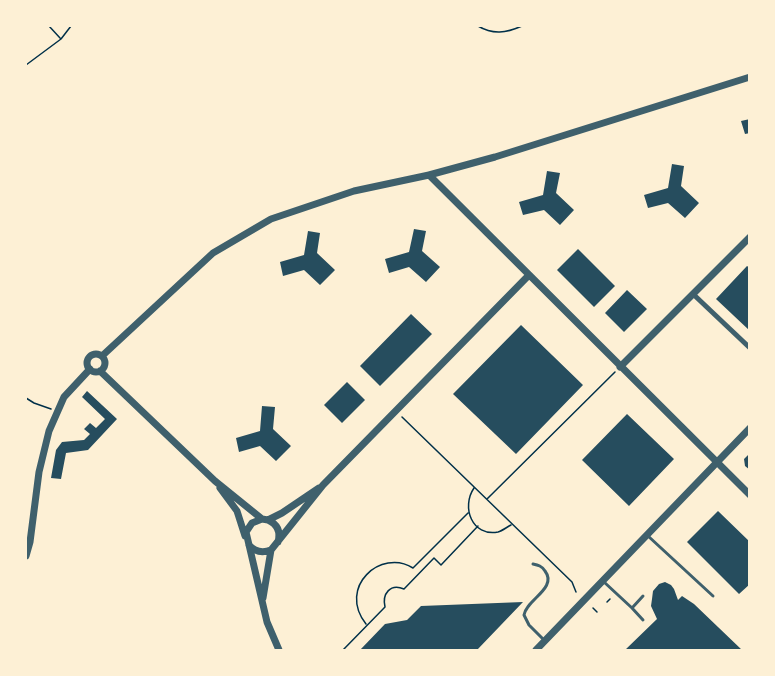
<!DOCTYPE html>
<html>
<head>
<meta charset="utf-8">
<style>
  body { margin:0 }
  #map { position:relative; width:775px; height:676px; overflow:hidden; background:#fdf0d5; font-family:"DM Sans",sans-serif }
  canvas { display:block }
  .frame { position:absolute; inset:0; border:27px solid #fdf0d5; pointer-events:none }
</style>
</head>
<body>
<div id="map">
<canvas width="775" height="676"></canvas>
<div class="frame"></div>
</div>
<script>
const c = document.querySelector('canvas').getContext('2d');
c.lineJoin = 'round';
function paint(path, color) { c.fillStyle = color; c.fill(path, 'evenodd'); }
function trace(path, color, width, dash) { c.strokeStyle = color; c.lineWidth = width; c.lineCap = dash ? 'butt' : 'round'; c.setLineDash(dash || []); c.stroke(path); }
const building = new Path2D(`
  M750 119V133L745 134 741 121Z
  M672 164 684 166 681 186 699 203 685 218 668 203 648 208 644 195 668 188Z
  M547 171 560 173 556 193 574 210 560 225 544 210 523 215 519 202 543 195Z
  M414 229 426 231 422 251 440 267 426 282 409 267 389 273 385 259 409 252Z
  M308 231 320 233 317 253 335 270 320 285 304 270 283 276 280 262 304 255Z
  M578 249 615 286 594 307 557 270Z
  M747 266 750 268V331L716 299Z
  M627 290 647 309 624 332 605 313Z
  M411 314 432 334 380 386 360 366Z
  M521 325 583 385 516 454 453 394Z
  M347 382 365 400 342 423 324 405Z
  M87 391 117 419 88 450 66 453 61 479 51 478 56 450 62 442 84 440 90 434 84 429 90 423 96 428 105 419 82 397Z
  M262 406 275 407 273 429 291 446 276 461 260 446 239 452 236 438 260 431Z
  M627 414 674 459 629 506 582 460Z
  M750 453V470L745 466 744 459Z
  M718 511 750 542V584L739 594 687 542Z
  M665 582 671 585 674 589 678 600 682 596 694 604 742 650H625L657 619 651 606 652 599 653 591 659 584Z
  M523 602 477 650H360L385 624 407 620 421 606Z`);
const path = new Path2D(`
  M49 26 60 38
  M478 26C493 35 506 33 522 26
  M26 65 61 39 71 26
  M26 398 34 403 51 409
  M402 417 572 582 576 592
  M474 488C461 507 472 537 498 532 502 531 507 527 511 525
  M487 499 615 372
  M607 602 610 599
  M593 608 597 612
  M366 624C337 587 381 548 413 568L468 513
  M343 650 385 607C382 594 390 583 404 589L434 558 441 565 478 526`);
const service = new Path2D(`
  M648 536 713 596
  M533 564C538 565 542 566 545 571 558 588 526 600 524 615L529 625 544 640
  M604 582 632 608 643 596
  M632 608 643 620`);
const minor = new Path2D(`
  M693 294 750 348`);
const tertiary = new Path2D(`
  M429 175 750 495
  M87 363a9 9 0 1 1 18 0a9 9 0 1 1-18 0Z
  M102 356 213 253 271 219 354 191 429 175 495 157 750 77
  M620 367 750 237
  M100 371 215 481 262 519
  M220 488 237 511 245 536
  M268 520C277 524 281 531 278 542
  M249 545C255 552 263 553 271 550
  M26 556 30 542 39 472 49 431 64 397 90 369
  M263 598 271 550 323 485 529 275
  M279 650 267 622 246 532 252 523 262 519 268 520 282 513 319 488
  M536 650 750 428`);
paint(building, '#264d5e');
trace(path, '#003049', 1.5);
trace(service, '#3f606c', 3);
trace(minor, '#3f606c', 5);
trace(tertiary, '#3f606c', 7);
</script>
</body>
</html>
